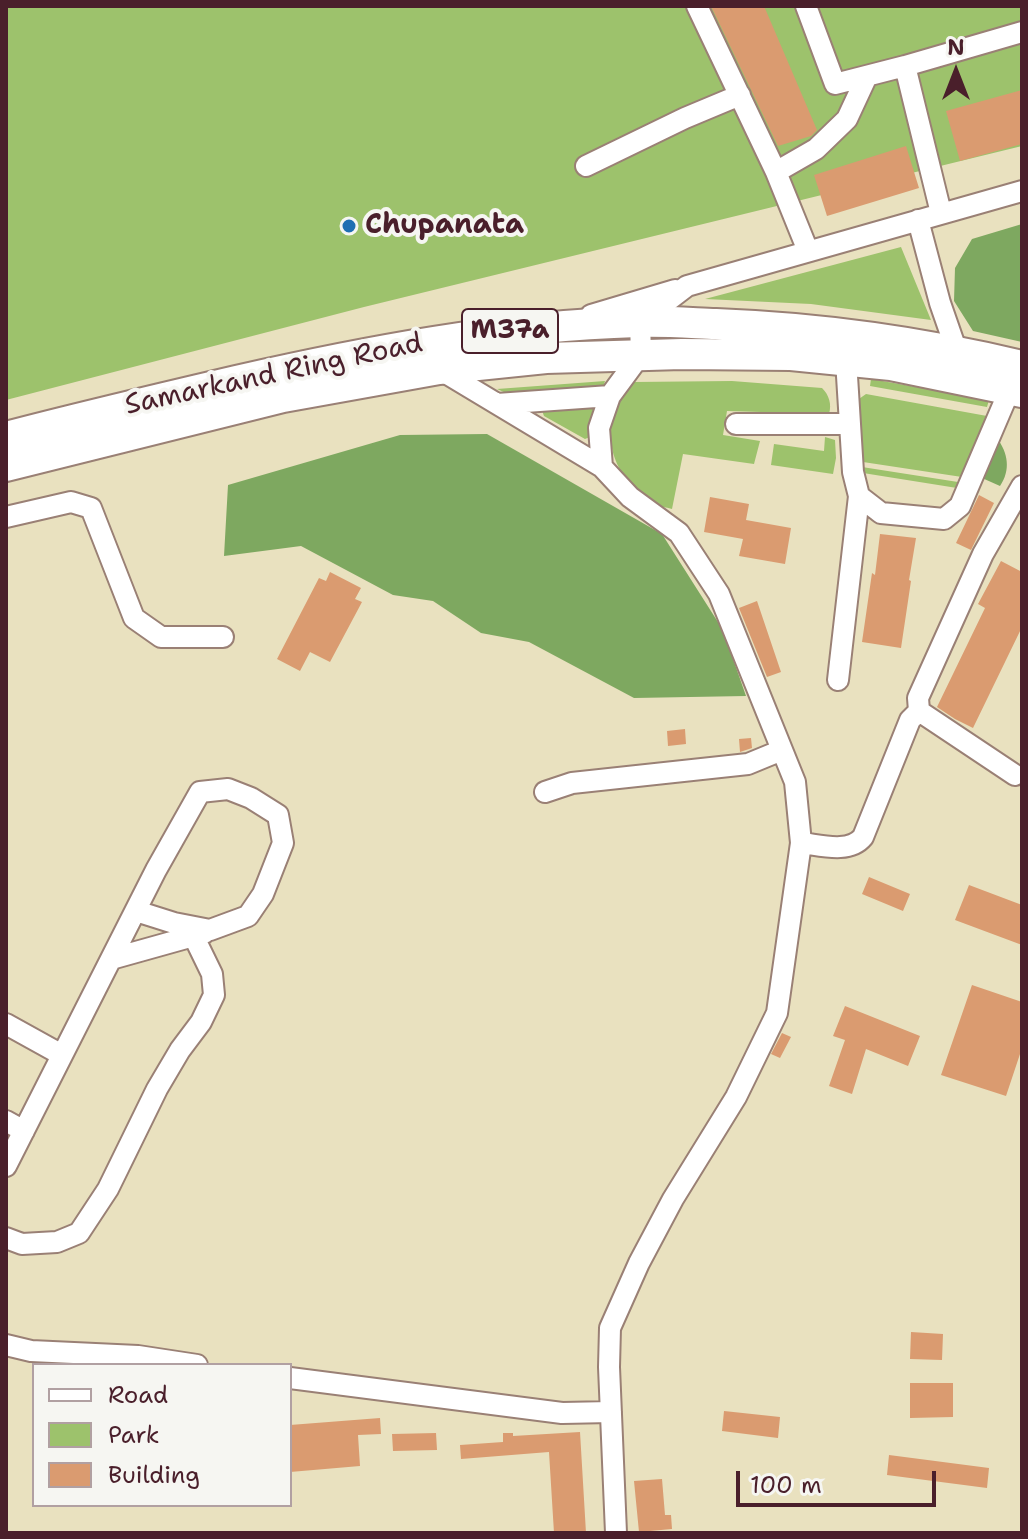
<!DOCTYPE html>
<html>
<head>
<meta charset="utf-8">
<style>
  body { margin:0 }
  #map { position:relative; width:1028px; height:1539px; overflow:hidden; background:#e9e1bf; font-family:"Shantell Sans",sans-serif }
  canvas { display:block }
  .frame { position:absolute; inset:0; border:8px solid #4a1f2b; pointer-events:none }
  .legend { position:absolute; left:32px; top:1363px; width:260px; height:144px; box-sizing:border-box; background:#f6f6f2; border:2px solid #b1a0a2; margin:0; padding:10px 14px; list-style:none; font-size:24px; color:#4a1f2b }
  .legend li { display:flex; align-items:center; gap:16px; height:40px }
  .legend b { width:40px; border:2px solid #b1a0a2 }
  .north { position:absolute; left:916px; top:32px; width:80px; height:80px; -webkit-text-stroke:6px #f6f6f2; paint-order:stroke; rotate:0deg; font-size:22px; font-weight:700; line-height:32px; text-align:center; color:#4a1f2b }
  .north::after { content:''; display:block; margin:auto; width:28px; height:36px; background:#4a1f2b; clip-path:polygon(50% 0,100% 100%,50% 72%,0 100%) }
  .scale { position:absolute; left:736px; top:1471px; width:200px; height:36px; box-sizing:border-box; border:4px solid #4a1f2b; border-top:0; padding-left:10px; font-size:24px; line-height:28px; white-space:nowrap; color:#4a1f2b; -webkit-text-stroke:6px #f6f6f2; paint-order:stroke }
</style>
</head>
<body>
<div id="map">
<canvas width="1028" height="1539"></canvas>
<div class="frame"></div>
<ul class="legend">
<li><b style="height:10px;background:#fff"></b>Road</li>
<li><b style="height:22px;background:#9dc26c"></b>Park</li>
<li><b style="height:22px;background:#da9b70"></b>Building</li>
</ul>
<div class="north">N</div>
<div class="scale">100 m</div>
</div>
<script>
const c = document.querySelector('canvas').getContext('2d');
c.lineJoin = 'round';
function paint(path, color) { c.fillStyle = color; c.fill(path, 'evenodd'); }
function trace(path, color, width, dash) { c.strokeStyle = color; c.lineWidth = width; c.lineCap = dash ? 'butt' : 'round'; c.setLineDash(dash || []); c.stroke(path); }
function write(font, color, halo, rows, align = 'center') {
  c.font = font + ' "Shantell Sans",sans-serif'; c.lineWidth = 8; c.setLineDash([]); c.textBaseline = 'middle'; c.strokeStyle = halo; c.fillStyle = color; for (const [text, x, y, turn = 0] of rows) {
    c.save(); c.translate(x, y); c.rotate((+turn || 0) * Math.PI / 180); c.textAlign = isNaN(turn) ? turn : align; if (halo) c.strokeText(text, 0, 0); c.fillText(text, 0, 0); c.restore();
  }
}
const green = new Path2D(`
  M6 6H1022V146L364 307 6 400Z
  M901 247 931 320 811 304 705 299Z
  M871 379 989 400 987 407 870 386Z
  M605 381 602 391 515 397 497 389Z
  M732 381 822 388C829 395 832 404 829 414L727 411 723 435 760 441 754 464 683 454 672 509C666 507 659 507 654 505 647 502 639 494 634 489 615 468 605 442 614 414 618 402 626 392 634 382Z
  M866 394 987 416 962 477 863 462 856 401Z
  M592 407 595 412 590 437 585 439 544 416 541 408Z
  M825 437 835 440 836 458 833 474 771 465 774 444 824 451Z
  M862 467 958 482 957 488 863 473Z`);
const forest = new Path2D(`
  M1022 224V342L973 331 954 301 955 268 972 239Z
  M487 434 662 534 723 630 746 696 634 698 529 642 481 633 433 601 393 595 301 546 224 556 228 485 400 435Z
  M997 438C1008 453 1011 470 1000 486L982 478Z`);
const building = new Path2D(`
  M711 6H764L817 130 811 136 778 146Z
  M1022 90V144L960 161 946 111Z
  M906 146 919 188 827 216 814 175Z
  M979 495 994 503 971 550 956 543Z
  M710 497 749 504 746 520 791 528 785 564 739 556 743 539 704 532Z
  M880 534 916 538 909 580 911 581 901 648 862 642 872 573 875 575Z
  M1001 561 1022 572V627L973 728 955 719 937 707 985 608 978 604Z
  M330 572 361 588 355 599 362 602 330 662 310 652 300 671 277 659 319 578 326 581Z
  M757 601 781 672 767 677 739 608Z
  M685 729 686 744 668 746 667 731Z
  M751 738 752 748 740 752 739 739Z
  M869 877 910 894 903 911 862 894Z
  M969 885 1022 905V945L955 920Z
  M972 985 1022 1002V1048L1006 1096 941 1075Z
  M845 1006 920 1036 908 1066 866 1049 852 1094 829 1086 845 1040 833 1036Z
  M782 1033 791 1037 780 1058 771 1054Z
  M911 1332 943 1334 942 1360 910 1359Z
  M910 1383H953V1417L910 1418Z
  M724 1411 780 1417 778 1438 722 1431Z
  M380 1418 381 1434 358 1435 360 1466 290 1472V1425Z
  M580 1432 586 1533H554L549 1452 461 1459 460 1445 503 1442V1433H513V1436Z
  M436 1433 437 1450 393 1451 392 1434Z
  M889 1455 989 1468 987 1488 887 1475Z
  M662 1479 665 1515H671L672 1529 639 1532 634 1481Z`);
const minor = new Path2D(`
  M697 6 776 172 808 251
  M806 6 835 84 905 66 941 213
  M905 66 1022 32
  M586 166 685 118 740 95
  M776 172 816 149 847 119 867 76
  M918 220 940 303 957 352
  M591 315 675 290
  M846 360 853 472 859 496 881 513 944 519 960 506 1010 389
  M439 369 602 467 630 497 679 533 719 594 795 782 801 843 777 1013 736 1097 673 1199 639 1263 610 1328 609 1367 616 1533
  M497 404 610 396
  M736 424H850
  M602 467 599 428 610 396 641 354 640 322 687 286 1022 191
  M6 517 71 502 91 508 134 618 161 637H223
  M838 680 859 496
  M1015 775 919 711 918 698 983 554 1022 486
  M545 792 572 783 748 764 782 750
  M801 843C820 845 849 854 863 837L910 720 919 711
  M111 959 204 933
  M6 1024 62 1055
  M6 1121 24 1131
  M6 1166 156 870 200 792 228 789 251 798 278 815 283 843 263 894 248 916 210 930 174 923 136 911
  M6 1238 22 1244 57 1242 79 1233 108 1189 157 1089 180 1050 201 1022 214 995 212 974 194 937
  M6 1345 31 1351 138 1356 197 1365
  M290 1378 562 1413 611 1412`);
const highway = new Path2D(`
  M6 437C82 417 159 399 236 381 368 351 501 326 637 322 663 321 690 323 716 324 820 328 921 342 1022 366
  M6 466 283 397 439 369 546 358 682 354 791 355 891 365 1022 392`);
const markers = [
  [349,226,8,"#1f6fb2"]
];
const shields = [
  [510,331,96]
];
const shieldNames = [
  ["M37a",510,331]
];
const poiNames = [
  ["Chupanata",365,226]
];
const streetNames = [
  ["Samarkand Ring Road",274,375,-12]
];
paint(green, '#9dc26c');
paint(forest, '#7ea860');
paint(building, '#da9b70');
trace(minor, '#9a8075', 24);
trace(highway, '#9a8075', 34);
trace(minor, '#fff', 20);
trace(highway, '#fff', 30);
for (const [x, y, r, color] of markers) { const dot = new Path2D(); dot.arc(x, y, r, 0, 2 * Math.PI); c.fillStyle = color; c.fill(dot); trace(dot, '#f6f6f2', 3); }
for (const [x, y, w] of shields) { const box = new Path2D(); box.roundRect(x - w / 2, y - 22, w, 44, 6); c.fillStyle = '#f6f6f2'; c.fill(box); trace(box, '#4a1f2b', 2); }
write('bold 26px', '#4a1f2b', null, shieldNames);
write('bold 28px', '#4a1f2b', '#f6f6f2', poiNames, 'left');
write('28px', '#4a1f2b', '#f6f6f2', streetNames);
</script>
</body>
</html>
